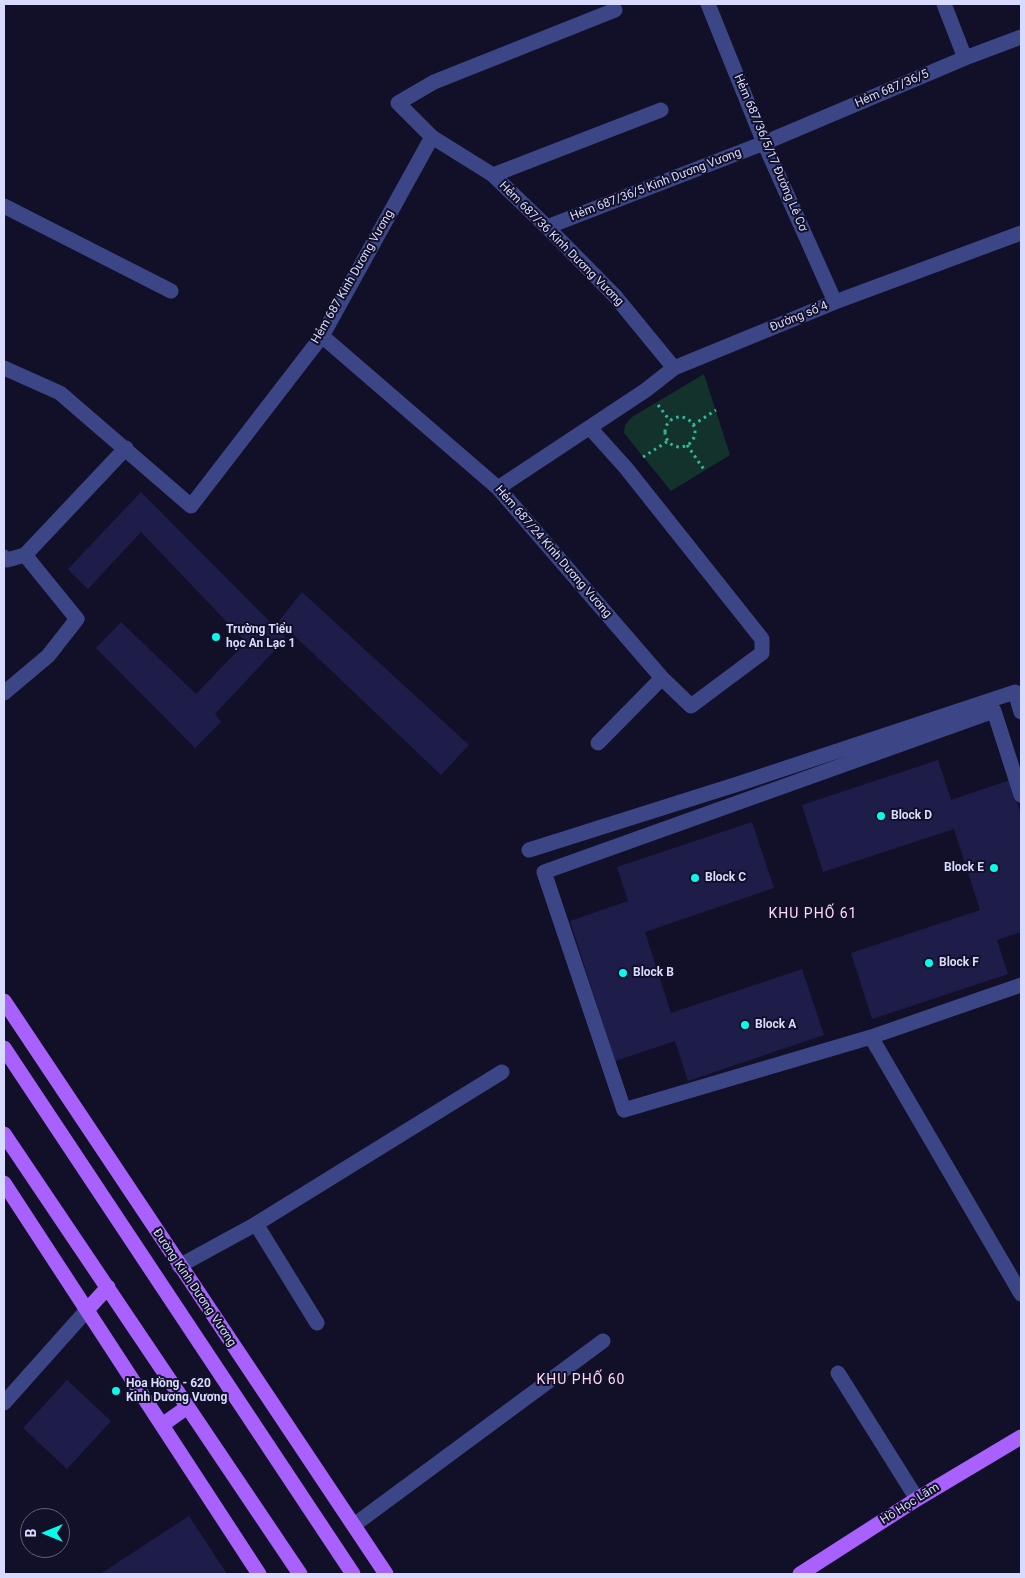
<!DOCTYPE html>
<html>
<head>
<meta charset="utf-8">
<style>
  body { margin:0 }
  #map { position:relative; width:1025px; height:1578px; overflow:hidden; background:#111028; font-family:Roboto,sans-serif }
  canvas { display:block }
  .frame { position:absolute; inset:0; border:5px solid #d8dafe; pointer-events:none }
  .north { position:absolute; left:20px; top:1508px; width:50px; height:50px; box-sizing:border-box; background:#111028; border:1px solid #61617e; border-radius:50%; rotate:270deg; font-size:14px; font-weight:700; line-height:20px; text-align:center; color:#d8dafe }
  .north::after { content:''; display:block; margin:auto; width:18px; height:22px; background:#07fbec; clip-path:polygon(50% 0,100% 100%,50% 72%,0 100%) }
</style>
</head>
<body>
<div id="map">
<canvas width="1025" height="1578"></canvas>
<div class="frame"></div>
<div class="north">B</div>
</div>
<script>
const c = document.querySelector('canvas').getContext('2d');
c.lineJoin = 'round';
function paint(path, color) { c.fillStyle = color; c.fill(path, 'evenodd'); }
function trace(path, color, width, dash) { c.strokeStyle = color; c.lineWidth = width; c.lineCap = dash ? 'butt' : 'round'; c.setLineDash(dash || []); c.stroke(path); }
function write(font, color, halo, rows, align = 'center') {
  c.font = font + ' Roboto,sans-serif'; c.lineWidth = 4; c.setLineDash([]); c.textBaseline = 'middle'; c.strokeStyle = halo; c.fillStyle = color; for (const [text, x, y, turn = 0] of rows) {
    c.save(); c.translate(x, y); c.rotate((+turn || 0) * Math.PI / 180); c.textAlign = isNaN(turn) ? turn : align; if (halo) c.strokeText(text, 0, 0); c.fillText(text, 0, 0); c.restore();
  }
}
const green = new Path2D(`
  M704 374 730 455 671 491 624 433 625 425 632 417Z`);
const building = new Path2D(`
  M141 492 286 638 215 714 221 722 195 748 96 648 121 622 196 694 246 642 141 532 88 589 68 569Z
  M302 592 469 745 441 775 279 621Z
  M938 760 951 800 1010 780 1021 815V932L997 940 1008 974 872 1019 851 953 980 910 954 829 823 872 802 805Z
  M752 822 774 888 645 932 671 1013 802 969 824 1035 688 1081 675 1041 615 1061 570 921 628 901 617 867Z
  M67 1380 111 1421 67 1469 23 1428Z
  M189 1516 227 1574H100Z`);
const path = new Path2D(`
  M658 405 670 421
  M665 432a15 15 0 1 1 30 0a15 15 0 1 1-30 0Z
  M693 425 716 410
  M687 445 705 471
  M643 457 668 441`);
const minor = new Path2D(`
  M708 4 764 143 835 302
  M944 4 965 58
  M615 10 434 82 398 103 432 137 493 175 547 227 615 296 674 368
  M493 175 661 110
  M4 206 171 291
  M547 227 764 143 965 58 1021 37
  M322 336 498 488 662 678 691 706 762 653V639L626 468 590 428
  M4 368 60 393 191 506 322 336 432 137
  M498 488 646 390 674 368 835 302 1021 233
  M4 557 7 560 25 555
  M4 693 48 656 77 619 25 555 126 448
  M598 743 662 678
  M1021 795 994 711 544 872 624 1110 871 1037 1021 985
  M529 850 741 783 1015 692 1021 712
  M871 1037 1021 1294
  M256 1224 317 1323
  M179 1266 256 1224 502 1072
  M838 1373 917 1499
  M4 1403 87 1310
  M354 1525 603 1341`);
const major = new Path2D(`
  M4 1001 386 1574
  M4 1048 353 1574
  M4 1134 300 1574
  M4 1183 259 1574
  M87 1310 108 1287
  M162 1425 186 1408
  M800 1574 917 1499 1021 1437`);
const markers = [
  [216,637,5,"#07fbec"],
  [881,816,5,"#07fbec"],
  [994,868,5,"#07fbec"],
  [695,878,5,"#07fbec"],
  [929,963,5,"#07fbec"],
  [623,973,5,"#07fbec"],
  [745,1025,5,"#07fbec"],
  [116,1391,5,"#07fbec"]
];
const streetNames = [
  ["Hẻm 687/36/5",892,89,-23],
  ["Hẻm 687/36/5/17 Đường Lê Cơ",770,153,67],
  ["Hẻm 687/36/5 Kinh Dương Vương",656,185,-21],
  ["Hẻm 687/36 Kinh Dương Vương",561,244,45],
  ["Hẻm 687 Kinh Dương Vương",353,277,-60],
  ["Đường số 4",799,317,-22],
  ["Hẻm 687/24 Kinh Dương Vương",553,552,49],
  ["Đường Kinh Dương Vương",194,1288,56],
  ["Hồ Học Lãm",910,1504,-32]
];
const poiNames = [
  ["Trường Tiểu",226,630],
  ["học An Lạc 1",226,644],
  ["Block D",891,816],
  ["Block E",984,868,"right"],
  ["Block C",705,878],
  ["Block F",939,963],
  ["Block B",633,973],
  ["Block A",755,1025],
  ["Hoa Hồng - 620",126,1384],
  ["Kinh Dương Vương",126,1398]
];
const neighbourhoodNames = [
  ["KHU PHỐ 61",813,914],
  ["KHU PHỐ 60",581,1380]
];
paint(green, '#13322c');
paint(building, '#1e1d49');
trace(path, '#32b99b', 3, [2.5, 4]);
trace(minor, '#3c4586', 15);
trace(major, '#a961fd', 15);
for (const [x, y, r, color] of markers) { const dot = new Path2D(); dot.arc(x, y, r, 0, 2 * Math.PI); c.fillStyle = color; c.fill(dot); trace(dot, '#111028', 2); }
write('12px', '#d8dafe', '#111028', streetNames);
write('bold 12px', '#d8dafe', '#111028', poiNames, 'left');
c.letterSpacing = '1px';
write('14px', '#fedaf7', '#111028', neighbourhoodNames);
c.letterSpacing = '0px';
</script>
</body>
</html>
